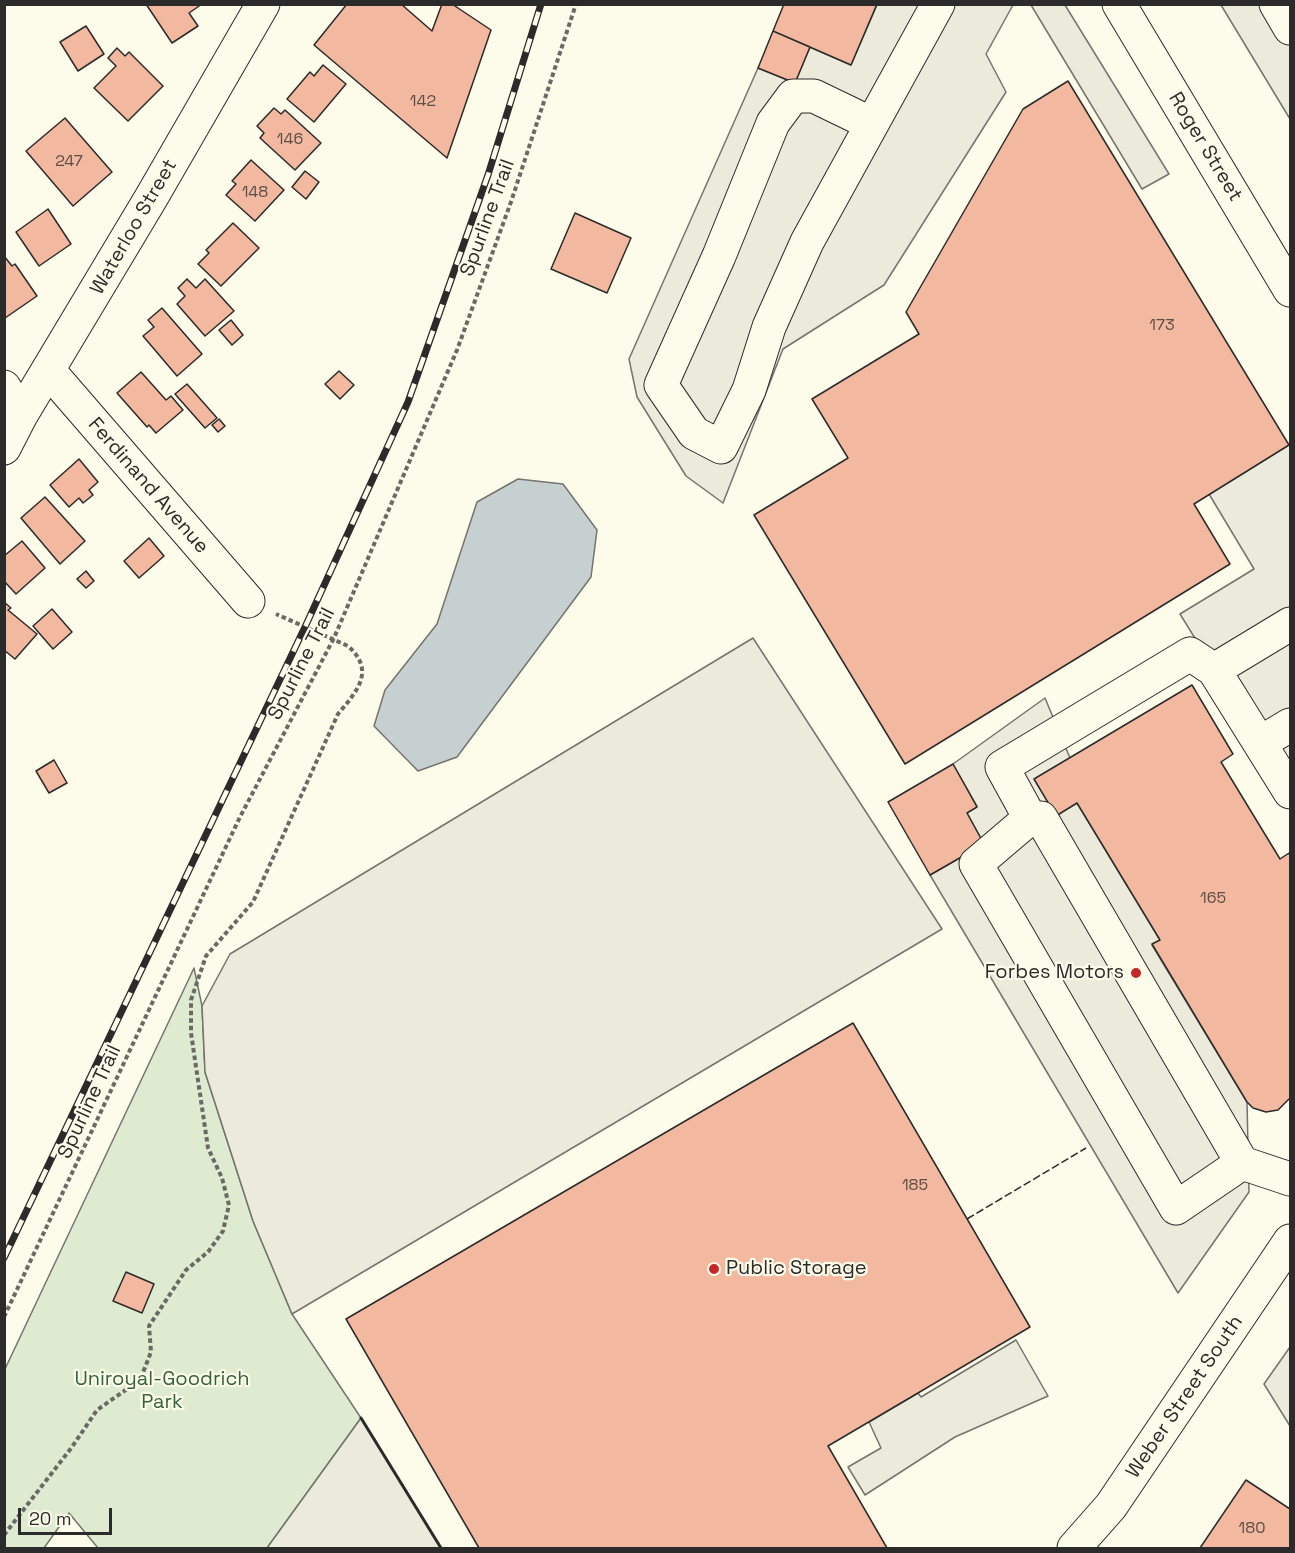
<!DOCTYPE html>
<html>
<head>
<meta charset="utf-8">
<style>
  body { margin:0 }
  #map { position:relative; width:1295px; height:1553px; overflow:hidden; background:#fdfbea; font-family:"Space Grotesk",sans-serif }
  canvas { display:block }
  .frame { position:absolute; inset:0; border:6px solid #2b2b2b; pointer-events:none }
  .scale { position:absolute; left:18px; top:1508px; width:94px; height:27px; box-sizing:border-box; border:3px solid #2b2b2b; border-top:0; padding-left:8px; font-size:18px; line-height:21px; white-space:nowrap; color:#2b2b2b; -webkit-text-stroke:4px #fdfbea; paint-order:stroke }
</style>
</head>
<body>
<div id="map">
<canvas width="1295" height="1553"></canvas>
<div class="frame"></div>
<div class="scale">20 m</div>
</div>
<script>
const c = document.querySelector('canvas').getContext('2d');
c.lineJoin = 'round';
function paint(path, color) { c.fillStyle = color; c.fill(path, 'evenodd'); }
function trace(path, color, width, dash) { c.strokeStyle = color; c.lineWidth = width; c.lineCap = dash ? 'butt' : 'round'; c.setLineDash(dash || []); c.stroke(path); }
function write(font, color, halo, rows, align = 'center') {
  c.font = font + ' "Space Grotesk",sans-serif'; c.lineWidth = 4.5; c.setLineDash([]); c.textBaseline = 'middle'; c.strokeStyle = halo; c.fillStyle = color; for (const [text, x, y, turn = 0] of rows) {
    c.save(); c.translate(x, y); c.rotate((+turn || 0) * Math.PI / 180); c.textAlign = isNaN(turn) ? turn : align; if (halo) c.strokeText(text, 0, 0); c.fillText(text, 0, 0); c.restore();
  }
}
const green = new Path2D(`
  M194 968 202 1006 205 1072 253 1221 292 1314 361 1418 267 1548H98L69 1513 44 1548H5V1369Z`);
const parking = new Path2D(`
  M877 5H1013L986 54 1006 92 884 285 783 349 723 503 686 476 637 397 629 359 758 68 795 83 810 47 851 65Z
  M1031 5H1065L1169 174 1142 189Z
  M1221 5H1290V119Z
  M1290 444V792L1180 614 1254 569 1209 494Z
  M753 638 942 929 292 1314 253 1221 205 1072 202 1006 230 954Z
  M1045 698 1070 758 1056 815 1077 803 1160 940 1152 945 1247 1102 1249 1192 1178 1293 930 875 984 844 967 813 977 806 953 764Z
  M1016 1340 1048 1396 955 1437 865 1495 848 1467 881 1448 869 1422 918 1393 921 1397Z
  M1290 1347V1426L1264 1384Z
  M361 1418 441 1548H267Z`);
const water = new Path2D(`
  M518 479 563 484 597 530 591 577 457 757 418 771 374 726 385 690 437 624 477 502Z`);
const building = new Path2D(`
  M146 4H202L189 13 198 26 172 43Z
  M347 4H401L432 31 442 4H452L491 30 447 158 314 45Z
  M784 4H877L851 65 773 31Z
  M86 26 104 54 78 71 60 42Z
  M773 31 810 47 795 83 758 68Z
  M117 48 125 56 129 52 163 86 128 121 94 88 116 66 108 58Z
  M323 65 346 84 314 122 287 99 310 72 314 76Z
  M1068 81 1289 445 1194 504 1230 564 905 764 754 515 848 458 812 399 919 334 906 312 1023 109Z
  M274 108 281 114 285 110 321 143 295 170 260 138 264 133 257 126Z
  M65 118 112 172 73 206 26 151Z
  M251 160 284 190 255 221 226 195 236 184 232 181Z
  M305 171 319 182 306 199 292 187Z
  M48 209 71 244 39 266 16 232Z
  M575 213 631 238 607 293 551 269Z
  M233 223 259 248 221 286 198 264 209 253 206 250Z
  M4 256 12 266 15 264 37 296 5 318Z
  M187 279 196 288 205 279 234 311 205 336 177 304 185 296 178 288Z
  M162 308 202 354 177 376 143 336 154 327 148 320Z
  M231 320 243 335 232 345 219 330Z
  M339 371 354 385 340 399 325 384Z
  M141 372 166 400 171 396 183 410 156 433 149 425 147 427 117 393Z
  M187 384 217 418 205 428 175 394Z
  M219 419 225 426 218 432 212 425Z
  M79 459 98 482 89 490 93 495 83 503 79 498 69 507 50 485Z
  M45 497 85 541 60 564 21 518Z
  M149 538 164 556 139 578 124 561Z
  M22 541 45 568 16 594 4 581V556Z
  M86 571 94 581 86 588 77 579Z
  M4 602 11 608 8 610 37 634 15 659 4 650Z
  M52 609 72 632 53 649 33 626Z
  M1192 685 1233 754 1221 762 1280 859 1289 853 1290 856V1098L1278 1110 1266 1112 1253 1108 1247 1102 1152 944 1160 940 1077 803 1056 816 1034 779Z
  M54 760 67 783 49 793 36 771Z
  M953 764 977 807 967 813 984 844 930 875 888 802Z
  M853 1023 1030 1327 828 1446 887 1548H479L346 1319Z
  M126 1272 154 1284 142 1313 113 1301Z
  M1246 1480 1290 1509V1548H1200Z`);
const path = new Path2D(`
  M4 1317 240 817 334 638 457 350 511 202 576 4
  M4 1535 72 1447 97 1410 140 1380 151 1352 149 1326 186 1270 208 1252 223 1231 229 1205 222 1178 208 1148 191 1033V1000L206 956 253 902 338 714C357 691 376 671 348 646L276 614`);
const minor = new Path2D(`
  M1119 4 1290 290
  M1276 4 1290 28
  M872 124 814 96H793L773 123 719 256 661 385 694 433 721 447 749 390 769 327 807 242 938 4
  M49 371 248 601
  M4 387 21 415
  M4 448 21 415 151 198 263 4
  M1214 670 1290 624
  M1260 743 1290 725
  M1030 818 1002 767 1190 654 1214 670 1290 792
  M1242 1163 1176 1208 976 864 1030 818H1041L1242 1163 1290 1179`);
const major = new Path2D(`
  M1074 1548 1111 1506 1290 1241`);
const rail = new Path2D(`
  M4 1258 305 627 408 402 488 175 541 4`);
const fence = new Path2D(`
  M967 1219 1086 1148`);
const wall = new Path2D(`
  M361 1418 441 1548`);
const markers = [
  [1136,973,6,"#c62828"],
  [714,1269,6,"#c62828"]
];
const numberNames = [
  ["142",423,102],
  ["146",290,140],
  ["247",69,162],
  ["148",255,193],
  ["173",1162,326],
  ["165",1213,899],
  ["185",915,1186],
  ["180",1252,1529]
];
const streetNames = [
  ["Roger Street",1205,147,59],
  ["Spurline Trail",488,218,-70],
  ["Waterloo Street",134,227,-60],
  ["Ferdinand Avenue",148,486,49],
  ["Spurline Trail",302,664,-63],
  ["Spurline Trail",90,1102,-65],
  ["Weber Street South",1185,1397,-56]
];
const poiNames = [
  ["Forbes Motors",1124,973],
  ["Public Storage",726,1269,"left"]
];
const parkNames = [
  ["Uniroyal-Goodrich",162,1380],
  ["Park",162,1403]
];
paint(green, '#deebd1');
trace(green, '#74746e', 1.5);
paint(parking, '#eceadb');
trace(parking, '#74746e', 1.5);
paint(water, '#c7d0d0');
trace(water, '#74746e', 1.5);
paint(building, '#f2b8a0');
trace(building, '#2b2b2b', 1.5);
trace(minor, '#2b2b2b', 35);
trace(major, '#2b2b2b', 35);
trace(path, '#6a6964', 4, [4.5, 3]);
trace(minor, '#fdfbea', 33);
trace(major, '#fdfbea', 33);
trace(rail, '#2b2b2b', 7);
trace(rail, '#fdfbea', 4.5, [14]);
trace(fence, '#2b2b2b', 1.5, [8, 3]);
trace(wall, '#2b2b2b', 3);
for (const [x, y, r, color] of markers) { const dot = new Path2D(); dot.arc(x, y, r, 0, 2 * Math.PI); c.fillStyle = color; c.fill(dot); trace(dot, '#fdfbea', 2); }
write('16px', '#5d4e48', null, numberNames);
write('20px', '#2b2b2b', '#fdfbea', streetNames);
write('20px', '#2b2b2b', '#fdfbea', poiNames, 'right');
write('20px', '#34623c', '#fdfbea', parkNames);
</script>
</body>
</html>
